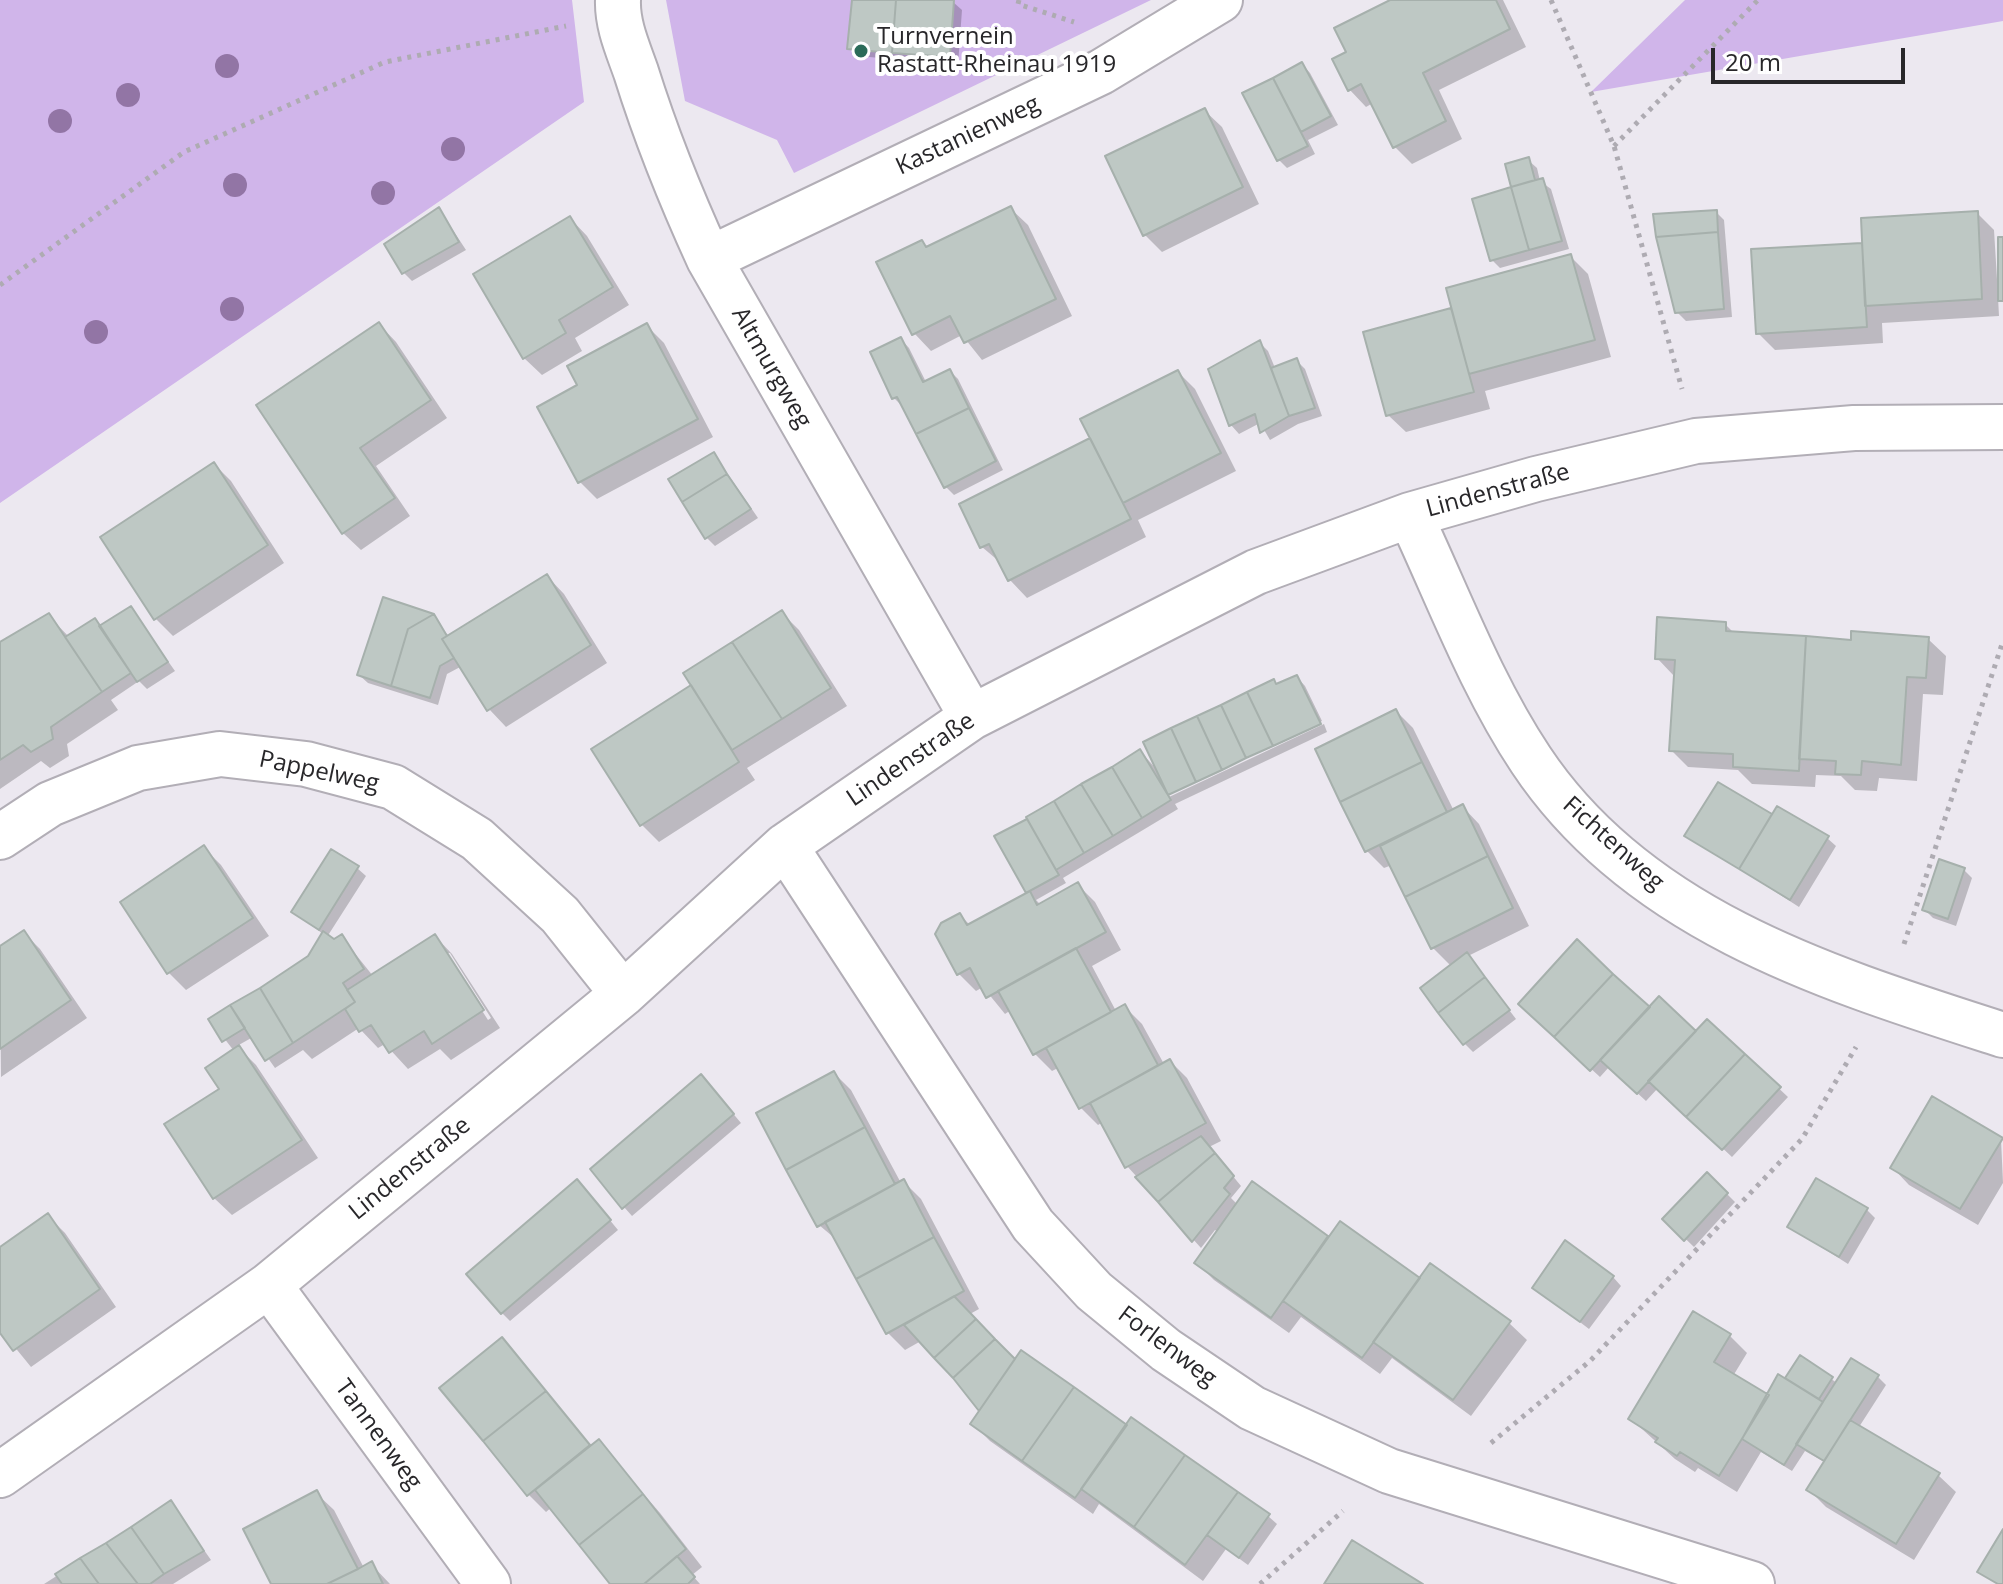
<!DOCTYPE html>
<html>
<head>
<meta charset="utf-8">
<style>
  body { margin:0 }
  #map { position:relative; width:2003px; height:1584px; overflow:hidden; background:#ece8f0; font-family:"Open Sans",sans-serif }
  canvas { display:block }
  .scale { position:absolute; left:1711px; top:48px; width:194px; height:36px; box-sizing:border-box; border:4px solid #28272a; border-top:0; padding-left:10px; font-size:24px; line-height:28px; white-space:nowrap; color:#28272a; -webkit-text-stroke:6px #fff; paint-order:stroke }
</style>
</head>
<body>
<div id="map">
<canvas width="2003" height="1584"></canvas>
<div class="scale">20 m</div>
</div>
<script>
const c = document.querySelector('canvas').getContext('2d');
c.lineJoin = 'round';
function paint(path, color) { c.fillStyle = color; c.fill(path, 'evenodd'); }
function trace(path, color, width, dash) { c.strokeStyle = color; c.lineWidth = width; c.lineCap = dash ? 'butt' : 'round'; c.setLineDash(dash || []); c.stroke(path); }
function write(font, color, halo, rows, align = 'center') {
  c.font = font + ' "Open Sans",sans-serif'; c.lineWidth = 8; c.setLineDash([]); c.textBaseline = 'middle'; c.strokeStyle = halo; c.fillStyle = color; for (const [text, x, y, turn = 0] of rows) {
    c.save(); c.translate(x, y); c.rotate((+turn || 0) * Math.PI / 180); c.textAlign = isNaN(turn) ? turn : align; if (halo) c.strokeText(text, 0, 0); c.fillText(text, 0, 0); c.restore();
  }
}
const green = new Path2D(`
  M0 0H572L584 102 0 503Z
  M666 0H1151L794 173 777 140 685 101Z
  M1685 0H2003V21L1591 92Z`);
const shadow = new Path2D(`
  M854 0 953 2 962 10 958 65 858 56 849 48Z
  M1395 0H1503L1526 47 1439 90 1462 139 1412 164 1395 147 1373 103 1366 107 1349 89 1348 53Z
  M1302 64 1310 73 1338 125 1308 140 1315 154 1287 168 1279 160 1245 94Z
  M1204 110 1222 127 1259 204 1162 252 1145 235Z
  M1528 160 1537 168 1540 181 1551 189 1569 249 1500 268 1492 260 1513 188 1507 165Z
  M1010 208 1028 225 1072 316 982 360 962 335 931 351 914 333 922 242 928 248Z
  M439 209 466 250 412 281 404 273Z
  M1716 212 1724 220 1732 317 1686 321 1677 312Z
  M1977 213 1994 230 1997 279H2000L2003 239V302L1998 297 1999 316 1882 323 1883 343 1775 350 1758 333 1753 251 1864 245Z
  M570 218 587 236 629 305 575 338 582 351 542 375 524 358Z
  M1570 256 1588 274 1611 357 1485 391 1490 409 1406 432 1388 415 1366 334 1454 309Z
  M379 324 396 342 447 418 376 466 410 516 361 550 343 533Z
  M646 325 664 343 713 437 597 499 580 482 579 385Z
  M901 339 909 348 926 382 950 371 958 379 1003 470 954 495 946 487 902 406 894 398 872 353Z
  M1260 343 1268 351 1275 368 1297 361 1305 369 1322 416 1298 424 1270 440 1260 423 1239 434 1231 425 1210 370Z
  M1178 372 1195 389 1236 471 1138 520 1146 537 1027 598 1010 580 1001 563 982 547 1092 439Z
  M714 454 758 518 715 546 706 537Z
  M214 464 231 481 284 563 173 636 156 619 103 537Z
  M547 576 564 594 607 663 506 727 489 709 462 666 447 674 438 705 368 683 359 675 433 615 449 637Z
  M131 609 175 671 147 689 139 681 111 700 118 710 67 744 69 756 50 768 41 761 0 789V646L49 616 69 637 101 627Z
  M782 613 799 630 847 706 747 768 755 780 659 842 641 824 693 685Z
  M1725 624 1735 634 1853 642 1928 639 1946 656 1943 695 1923 694 1917 781 1879 778 1877 791 1855 790 1841 776 1816 775 1815 787 1752 784 1738 770 1688 767 1671 750 1674 676 1657 658Z
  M1297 677 1305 686 1322 721 1169 792V797L1324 724 1327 732 1175 804 1178 809 1063 878 1066 883 1036 900 1041 905 1078 885 1095 902 1121 950 1092 966 1116 1011 1124 1006 1142 1024 1164 1064 1170 1061 1187 1078 1221 1141 1209 1147 1241 1186 1231 1198 1237 1204 1252 1184 1329 1239 1509 1323 1527 1340 1471 1416 1392 1358 1380 1374 1301 1317 1289 1333 1214 1280 1197 1263 1218 1232 1215 1230 1201 1248 1127 1166 1103 1122 1098 1125 1081 1108 1058 1068 1052 1071 1035 1054 1011 1010 1005 1014 983 987 976 991 959 974 960 915 970 925 1030 894 997 837 1140 751 1159 772 1278 686Z
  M1396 711 1413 728 1454 811 1462 806 1479 824 1529 926 1468 956 1516 1019 1473 1052 1465 1044 1451 966 1433 948 1392 865 1384 868 1367 851Z
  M1718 784 1773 817 1827 838 1836 846 1799 907 1687 835Z
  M204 848 221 865 269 936 186 990 169 973Z
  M357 868 366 876 327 937 334 941 341 936 373 976 435 936 452 954 500 1028 451 1060 440 1049 408 1069 385 1044 378 1048 359 1028 312 1059 303 1050 275 1068 253 1037 237 1046 256 1065 318 1158 232 1215 214 1198 222 1089 234 1051 210 1020 310 957 323 934 294 912ZM445 953H450L491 1018 488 1020Z
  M1964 870 1972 878 1956 926 1933 918 1925 910Z
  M23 932 40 949 87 1018 1 1077 0 948Z
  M1650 1010 1696 1034 1707 1021 1788 1097 1732 1157 1658 1088 1646 1101 1609 1067 1600 1077 1529 1012Z
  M834 1073 851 1090 901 1183 904 1182 921 1199 979 1309 970 1314 1015 1362 1128 1428 1132 1420 1268 1516 1277 1524 1248 1565 1226 1549 1203 1581 1099 1504 1093 1514 990 1441 972 1423 982 1410 921 1341 905 1350 888 1333 838 1241 819 1225Z
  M709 1085 741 1123 632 1216 624 1207Z
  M2001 1139 2003 1183 1978 1225 1909 1185 1892 1167Z
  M1707 1174 1735 1202 1694 1247 1665 1219Z
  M585 1190 618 1230 510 1321 502 1313Z
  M1867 1210 1875 1218 1848 1264 1790 1227Z
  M48 1216 65 1233 116 1307 31 1367 0 1329V1249Z
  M1613 1277 1621 1286 1589 1329 1534 1287Z
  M1694 1314 1730 1336 1747 1353 1733 1376 1768 1396 1786 1380 1801 1358 1837 1383 1878 1377 1886 1385 1859 1427 1938 1475 1956 1492 1914 1560 1826 1507 1809 1490 1826 1463 1805 1451 1792 1471 1761 1452 1737 1492 1698 1468 1695 1472 1675 1459 1631 1419Z
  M502 1339 592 1447 599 1442 660 1513 702 1567 692 1575 700 1584H613L552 1507 546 1512 529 1495 442 1388Z
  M316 1493 334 1510 364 1568 371 1564 390 1584H273Z
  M171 1503 211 1560 173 1584H44Z`);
const building = new Path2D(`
  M852 0H896L892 53 847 49Z
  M896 0H954L950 57 892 53Z
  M1390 0H1496L1510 29 1423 73 1446 121 1393 148 1361 84 1348 91 1332 59 1346 52 1334 28Z
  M1302 62 1331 116 1301 132 1273 78Z
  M1273 78 1308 146 1277 161 1242 93Z
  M1205 108 1243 187 1143 236 1105 156Z
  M1529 157 1535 180 1511 187 1505 164Z
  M1543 178 1562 241 1529 250 1511 187Z
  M1511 187 1529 250 1490 261 1472 199Z
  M1011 206 1056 299 964 343 950 316 912 335 876 262 922 240 926 247Z
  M439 207 459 242 402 274 384 244Z
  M1717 210 1718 232 1656 237 1653 214Z
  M1978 211 1982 299 1865 306 1861 218Z
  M570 216 613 287 559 320 566 333 523 359 473 274Z
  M1718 232 1724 309 1675 313 1656 237Z
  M1998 237H2003V301H1998Z
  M1862 243 1867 327 1756 334 1751 249Z
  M1571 254 1595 340 1469 374 1446 288Z
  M1451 308 1474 392 1386 416 1363 332Z
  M379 322 431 400 360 448 395 498 342 534 256 405Z
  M647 323 698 419 578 483 537 407 577 385 567 366Z
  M901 337 923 382 950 369 969 408 916 434 897 397 892 399 870 352Z
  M1260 340 1289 416 1260 433 1255 414 1229 426 1208 369Z
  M1297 358 1315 408 1289 416 1271 368Z
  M1178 370 1221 453 1123 503 1080 419Z
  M969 408 996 461 944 488 916 434Z
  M1090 438 1131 519 1008 581 989 544 980 548 959 504Z
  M714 452 727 474 682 502 668 479Z
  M214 462 268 545 154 620 100 537Z
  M727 474 751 509 705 539 682 502Z
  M547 574 591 645 487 711 442 639Z
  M383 597 434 614 408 629 391 686 357 675Z
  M131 606 168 662 137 682 99 626Z
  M782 610 831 688 782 719 732 642Z
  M49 613 102 692 51 727 53 739 31 752 23 745 0 760V642Z
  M434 614 447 636 442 639 454 658 440 666 430 698 391 686 408 629Z
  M1657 617 1726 622V631L1806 636 1799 771 1733 767V754L1669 751 1675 660 1655 659Z
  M95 618 131 673 102 692 65 637Z
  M1851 631 1929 637 1926 678 1907 677 1901 765 1862 761 1861 775 1835 774 1836 761 1799 759 1806 636 1851 640Z
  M732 642 782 719 732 750 683 673Z
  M1297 675 1321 724 1273 746 1247 692 1274 679 1276 684Z
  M691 685 739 762 640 826 591 749Z
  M1247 692 1273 746 1246 758 1221 705Z
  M1221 705 1246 758 1222 770 1197 716Z
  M1396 709 1422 762 1340 802 1315 749Z
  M1197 716 1222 770 1196 782 1171 728Z
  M1171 728 1196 782 1168 795 1143 742Z
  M1140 749 1171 800 1142 818 1112 767Z
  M1422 762 1447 812 1365 852 1340 802Z
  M1112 767 1142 818 1113 836 1081 784Z
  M1718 782 1772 814 1739 869 1684 836Z
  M1081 784 1113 836 1084 853 1054 801Z
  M1054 801 1084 853 1056 870 1026 817Z
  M1463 804 1488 856 1405 897 1380 846Z
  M1777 806 1829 836 1790 900 1739 869Z
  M1027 819 1059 875 1026 893 994 836Z
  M204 845 253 918 167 974 120 902Z
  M331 849 359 866 319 930 291 912Z
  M1488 856 1513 908 1431 949 1405 897Z
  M1939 859 1965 868 1948 919 1922 910Z
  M1078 882 1106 932 986 998 970 968 957 975 935 934 941 923 960 913 967 925 1030 891 1037 905Z
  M24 930 71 1000 0 1049V946Z
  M323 931 334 939 342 934 364 969 343 983 355 1002 293 1043 260 988 308 956Z
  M435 934 484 1010 432 1044 424 1031 389 1053 371 1025 359 1032 345 1009 355 1002 347 990Z
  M1577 939 1613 974 1554 1037 1518 1004Z
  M1076 948 1111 1012 1033 1055 998 991Z
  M1467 952 1485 977 1438 1013 1420 988Z
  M1613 974 1650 1007 1590 1071 1554 1037Z
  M1485 977 1510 1010 1463 1045 1438 1013Z
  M260 988 293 1043 265 1061 230 1005Z
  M1659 996 1696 1031 1637 1094 1600 1060Z
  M1125 1004 1158 1065 1079 1109 1046 1048Z
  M230 1005 245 1028 222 1042 208 1019Z
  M1707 1019 1745 1054 1686 1117 1648 1081Z
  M239 1045 302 1140 213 1199 164 1124 219 1089 205 1068Z
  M1745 1054 1781 1087 1722 1150 1686 1117Z
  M1170 1059 1206 1123 1125 1168 1090 1103Z
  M834 1071 865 1127 786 1170 756 1113Z
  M701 1074 734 1114 622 1209 590 1169Z
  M1932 1096 2003 1138 1960 1209 1890 1168Z
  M865 1127 895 1184 817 1227 786 1170Z
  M1201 1136 1215 1153 1158 1202 1135 1177Z
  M1215 1153 1234 1176 1224 1188 1230 1194 1192 1242 1158 1202Z
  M1707 1172 1728 1193 1684 1241 1662 1219Z
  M1816 1178 1868 1208 1839 1257 1787 1227Z
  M577 1179 611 1220 501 1314 466 1274Z
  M904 1179 934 1237 856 1279 825 1222Z
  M1252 1181 1328 1236 1271 1318 1194 1263Z
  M48 1213 100 1289 13 1351 0 1333V1247Z
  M1340 1221 1420 1278 1362 1358 1283 1301Z
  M934 1237 964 1291 886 1334 856 1279Z
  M1565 1240 1614 1276 1580 1322 1532 1288Z
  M1430 1263 1511 1321 1453 1400 1373 1342Z
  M954 1296 976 1319 934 1358 904 1325Z
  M1693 1311 1731 1334 1714 1362 1769 1395 1719 1476 1680 1452 1677 1456 1655 1442 1658 1438 1628 1419Z
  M976 1319 995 1339 953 1378 934 1358Z
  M502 1337 546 1391 483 1441 439 1388Z
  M995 1339 1015 1359 979 1411 953 1378Z
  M1021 1350 1074 1387 1022 1461 970 1424Z
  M1800 1355 1833 1377 1819 1399 1785 1378Z
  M1851 1358 1879 1375 1824 1461 1796 1444Z
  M1778 1374 1823 1402 1784 1465 1742 1439Z
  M1074 1387 1127 1425 1075 1498 1022 1461Z
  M546 1391 590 1445 527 1496 483 1441Z
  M1131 1417 1185 1455 1134 1527 1081 1489Z
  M1850 1420 1940 1473 1896 1544 1806 1490Z
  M599 1439 643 1494 579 1545 535 1490Z
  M1185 1455 1238 1492 1185 1565 1134 1527Z
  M317 1490 358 1569 327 1584H271L243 1529Z
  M1238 1492 1270 1514 1239 1558 1207 1535Z
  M643 1494 686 1549 644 1584H610L579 1545Z
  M171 1500 204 1551 164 1574 131 1527Z
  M131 1527 164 1574 150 1584H138L106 1543Z
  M2003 1529V1584H1998L1977 1572Z
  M1352 1540 1423 1584H1324Z
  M106 1543 138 1584H99L80 1558Z
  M677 1556 695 1577 688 1584H644Z
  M80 1558 99 1584H62L55 1574Z
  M372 1561 383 1584H327L358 1569Z`);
const path = new Path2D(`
  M1019 0 1018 4 1074 22
  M1551 0 1614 146 1682 389
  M1614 146 1758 0
  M0 285 184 152 385 62 566 26
  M1904 944 2003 641
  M1491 1443 1590 1361 1802 1139 1856 1047
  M1260 1584 1343 1511`);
const minor = new Path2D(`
  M618 0C617 25 628 49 636 72 656 136 681 198 709 259L972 717
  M709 259 1101 72 1220 0
  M1410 515C1448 596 1481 685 1531 760 1638 921 1829 979 2003 1035
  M0 837 50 804 138 768 220 754 306 764 393 787 477 839 560 915 623 994
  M785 846 1033 1225 1094 1291 1166 1350 1252 1408 1389 1471 1752 1584
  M269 1285 488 1584
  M0 1475 269 1285 623 994 785 846 972 717 1256 572 1410 515 1536 479 1696 441 1854 428 2003 427`);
const trees = [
  [227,66],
  [128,95],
  [60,121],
  [453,149],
  [235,185],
  [383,193],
  [232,309],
  [96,332]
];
const markers = [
  [861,51,8,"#2b6b59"]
];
const poiNames = [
  ["Turnvernein",877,37],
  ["Rastatt-Rheinau 1919",877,65]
];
const streetNames = [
  ["Kastanienweg",968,136,-25],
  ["Altmurgweg",771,368,60],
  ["Lindenstraße",1498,491,-15],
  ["Lindenstraße",911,760,-34],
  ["Pappelweg",319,772,12],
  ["Fichtenweg",1613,844,42],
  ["Lindenstraße",410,1169,-39],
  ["Forlenweg",1167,1347,37],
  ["Tannenweg",378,1435,54]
];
paint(green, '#d0b5ea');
paint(shadow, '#0003');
paint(building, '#bec8c4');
trace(building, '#a6b0ac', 2);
trace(minor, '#b2aeb6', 48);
trace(path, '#aeabb2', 5, [4, 6]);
trace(minor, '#fff', 44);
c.fillStyle = '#9275a5';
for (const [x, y] of trees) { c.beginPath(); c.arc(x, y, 12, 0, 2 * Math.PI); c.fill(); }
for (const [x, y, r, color] of markers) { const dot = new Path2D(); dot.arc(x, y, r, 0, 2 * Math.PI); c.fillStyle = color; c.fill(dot); trace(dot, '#fff', 3); }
write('24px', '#28272a', '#fff', poiNames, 'left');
write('24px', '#28272a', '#fff', streetNames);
</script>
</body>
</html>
